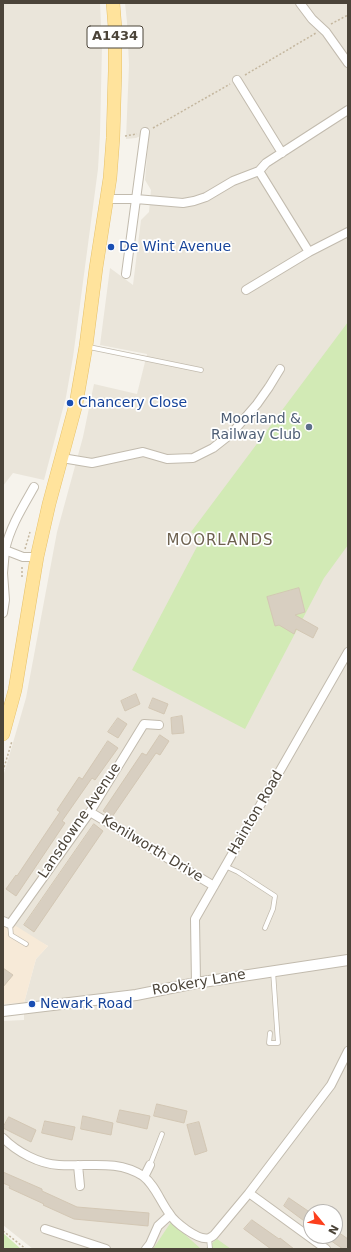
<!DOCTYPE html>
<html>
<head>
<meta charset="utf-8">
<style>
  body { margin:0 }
  #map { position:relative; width:351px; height:1252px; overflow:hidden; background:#f6f3ec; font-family:"DejaVu Sans",sans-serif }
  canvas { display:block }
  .frame { position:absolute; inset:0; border:4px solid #4b4439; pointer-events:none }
  .north { position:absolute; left:303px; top:1204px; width:40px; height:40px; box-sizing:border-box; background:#fff; border:1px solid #b7b4b0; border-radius:50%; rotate:119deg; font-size:11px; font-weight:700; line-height:16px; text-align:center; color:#4b4439 }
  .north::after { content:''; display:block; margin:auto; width:14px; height:18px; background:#fc3f1d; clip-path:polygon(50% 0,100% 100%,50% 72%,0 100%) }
</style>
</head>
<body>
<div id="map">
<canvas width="351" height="1252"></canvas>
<div class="frame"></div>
<div class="north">N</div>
</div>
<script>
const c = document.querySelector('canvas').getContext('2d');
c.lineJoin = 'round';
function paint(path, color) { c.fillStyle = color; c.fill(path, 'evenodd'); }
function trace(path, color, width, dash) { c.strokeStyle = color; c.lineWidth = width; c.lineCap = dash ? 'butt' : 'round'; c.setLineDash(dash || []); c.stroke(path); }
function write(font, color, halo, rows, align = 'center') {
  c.font = font + ' "DejaVu Sans",sans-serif'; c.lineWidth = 3.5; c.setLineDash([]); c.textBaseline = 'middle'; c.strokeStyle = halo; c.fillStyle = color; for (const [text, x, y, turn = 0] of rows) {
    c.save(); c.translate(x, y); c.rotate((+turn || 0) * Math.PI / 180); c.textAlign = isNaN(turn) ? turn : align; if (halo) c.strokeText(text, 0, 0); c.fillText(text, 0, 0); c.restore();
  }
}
const residential = new Path2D(`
  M3 3H100L102 46 100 134 98 169 73 357 66 397 44 480 13 473 3 486Z
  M125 3H348V1249H33L3 1225V1021L24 1020V1003L36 959 48 946 3 922V777L26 698 57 532 83 437 94 384 137 394 147 354 100 345 110 268 133 285 141 220 149 212 151 190 145 180 149 132 136 138 126 139 129 65 127 22ZM311 1212H335V1236H311Z`);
const commercial = new Path2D(`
  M3 922 16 926 48 946 36 959 24 1003 3 1004Z`);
const green = new Path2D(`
  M348 322V545L324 578 245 729 132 670 201 539 191 532Z
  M171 1222 201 1249H153Z
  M3 1233 21 1249H3Z
  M217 1239 231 1249H205Z`);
const building = new Path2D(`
  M299 588 305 612 295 615 318 628 313 638 296 629 294 634 279 625 275 626 267 597Z
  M136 694 140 704 125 711 121 701Z
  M153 698 168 704 164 714 149 708Z
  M182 716 184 733 172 734 171 718Z
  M118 718 127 724 118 738 108 732Z
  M160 735 169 741 160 755 156 753 112 817 103 811 142 753 146 755Z
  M108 741 118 748 95 780 92 778 62 821 65 823 16 896 6 889 16 875 17 876 60 812 57 810 79 777 82 779Z
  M94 824 103 831 34 932 24 925Z
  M3 968 13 975 3 987Z
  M157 1104 187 1111 184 1123 154 1116Z
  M120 1110 150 1116 147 1129 117 1122Z
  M83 1116 113 1123 111 1135 81 1129Z
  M9 1117 36 1130 31 1142 3 1128Z
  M45 1121 75 1127 72 1140 42 1133Z
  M199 1122 207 1151 195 1155 187 1125Z
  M3 1172 42 1189V1191L77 1207 149 1213 148 1226 74 1219 43 1205 44 1204 9 1188 10 1186 3 1183Z
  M289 1198 311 1213V1226L284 1206Z
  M252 1220 279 1239 280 1238 294 1249H271L244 1229Z
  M335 1230 348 1239V1249H343L324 1236H335Z`);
const path = new Path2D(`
  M331 24 348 15
  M245 75 316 33
  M153 128 230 84
  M125 136 137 134
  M25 549 30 532
  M22 577V565
  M3 771 12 741
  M3 1231 26 1249`);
const service = new Path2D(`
  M89 347 201 370
  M225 866 238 872 275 896 273 909 265 928
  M10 924 11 935 26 944
  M270 1033 269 1043H278L273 971
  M150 1165 162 1134
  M209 1238 210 1249`);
const minor = new Path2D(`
  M300 3 312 19 326 32 348 63
  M237 80 282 153
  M106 199H136L183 203 194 201 206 197 233 181 259 171 266 163 348 110
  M309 252 348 232
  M126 274 145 132
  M246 290 309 252 259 171
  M62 458 92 463 143 452 167 459 193 458 213 448 232 433 257 404 269 387 280 369
  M5 550C10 527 22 508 34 487
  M3 613 5 600 3 573 5 550 23 557H37
  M90 812 214 886
  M3 921 10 924 90 812 144 724 159 725
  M196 983 195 919 199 912 348 652
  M3 1138C17 1152 39 1164 59 1165 88 1167 117 1159 143 1176 155 1185 160 1201 169 1213 174 1222 198 1241 209 1238 210 1238 214 1235 214 1235L249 1193
  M78 1165 80 1186
  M144 1177 150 1165
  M45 1229 106 1249
  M146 1249 150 1244 158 1226 170 1215
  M326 1249 249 1193 331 1085 348 1051`);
const tertiary = new Path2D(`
  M3 1011 136 995 196 983 348 960`);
const primary = new Path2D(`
  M3 734 15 690 37 557 49 504 76 404 86 346 96 268 110 178 113 138 115 71V28L113 3`);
const markers = [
  [111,247,4,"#1a4fb4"],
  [70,403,4,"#1a4fb4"],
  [309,427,4,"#5c6f8a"],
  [32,1004,4,"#1a4fb4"]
];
const shields = [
  [115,37,56]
];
const shieldNames = [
  ["A1434",115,37]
];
const transitNames = [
  ["De Wint Avenue",119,247],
  ["Chancery Close",78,403],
  ["Newark Road",40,1004]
];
const serviceNames = [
  ["Moorland &",301,419],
  ["Railway Club",301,435]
];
const streetNames = [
  ["Hainton Road",256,813,-60],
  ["Lansdowne Avenue",80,821,-56],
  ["Kenilworth Drive",152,849,31],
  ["Rookery Lane",199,983,-10]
];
const neighbourhoodNames = [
  ["MOORLANDS",220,541]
];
paint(residential, '#eae5da');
paint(commercial, '#f7ead8');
paint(green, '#d2eab5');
paint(building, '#d8cfc1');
trace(building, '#d3c7b4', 1);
trace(service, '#c2bbae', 5.5);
trace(minor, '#c2bbae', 10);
trace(tertiary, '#c2bbae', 12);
trace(primary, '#e6c16a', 14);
trace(path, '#c4b79f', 1.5, [2, 2]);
trace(service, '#fff', 4);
trace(minor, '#fff', 8);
trace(tertiary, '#fff', 10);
trace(primary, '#ffe39c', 13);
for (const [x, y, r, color] of markers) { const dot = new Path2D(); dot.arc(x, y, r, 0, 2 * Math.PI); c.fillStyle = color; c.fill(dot); trace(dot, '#fff', 1.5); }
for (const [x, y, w] of shields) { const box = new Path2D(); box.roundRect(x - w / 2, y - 11, w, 22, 3); c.fillStyle = '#fff'; c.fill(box); trace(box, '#4b4439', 1); }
write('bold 13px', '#4b4439', null, shieldNames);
write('14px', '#164399', '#fff', transitNames, 'left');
write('14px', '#4e5e75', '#fff', serviceNames, 'right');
write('14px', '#4b4439', '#fff', streetNames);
c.letterSpacing = '1px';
write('15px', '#6e6250', '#fff', neighbourhoodNames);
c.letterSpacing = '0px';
</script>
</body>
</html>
